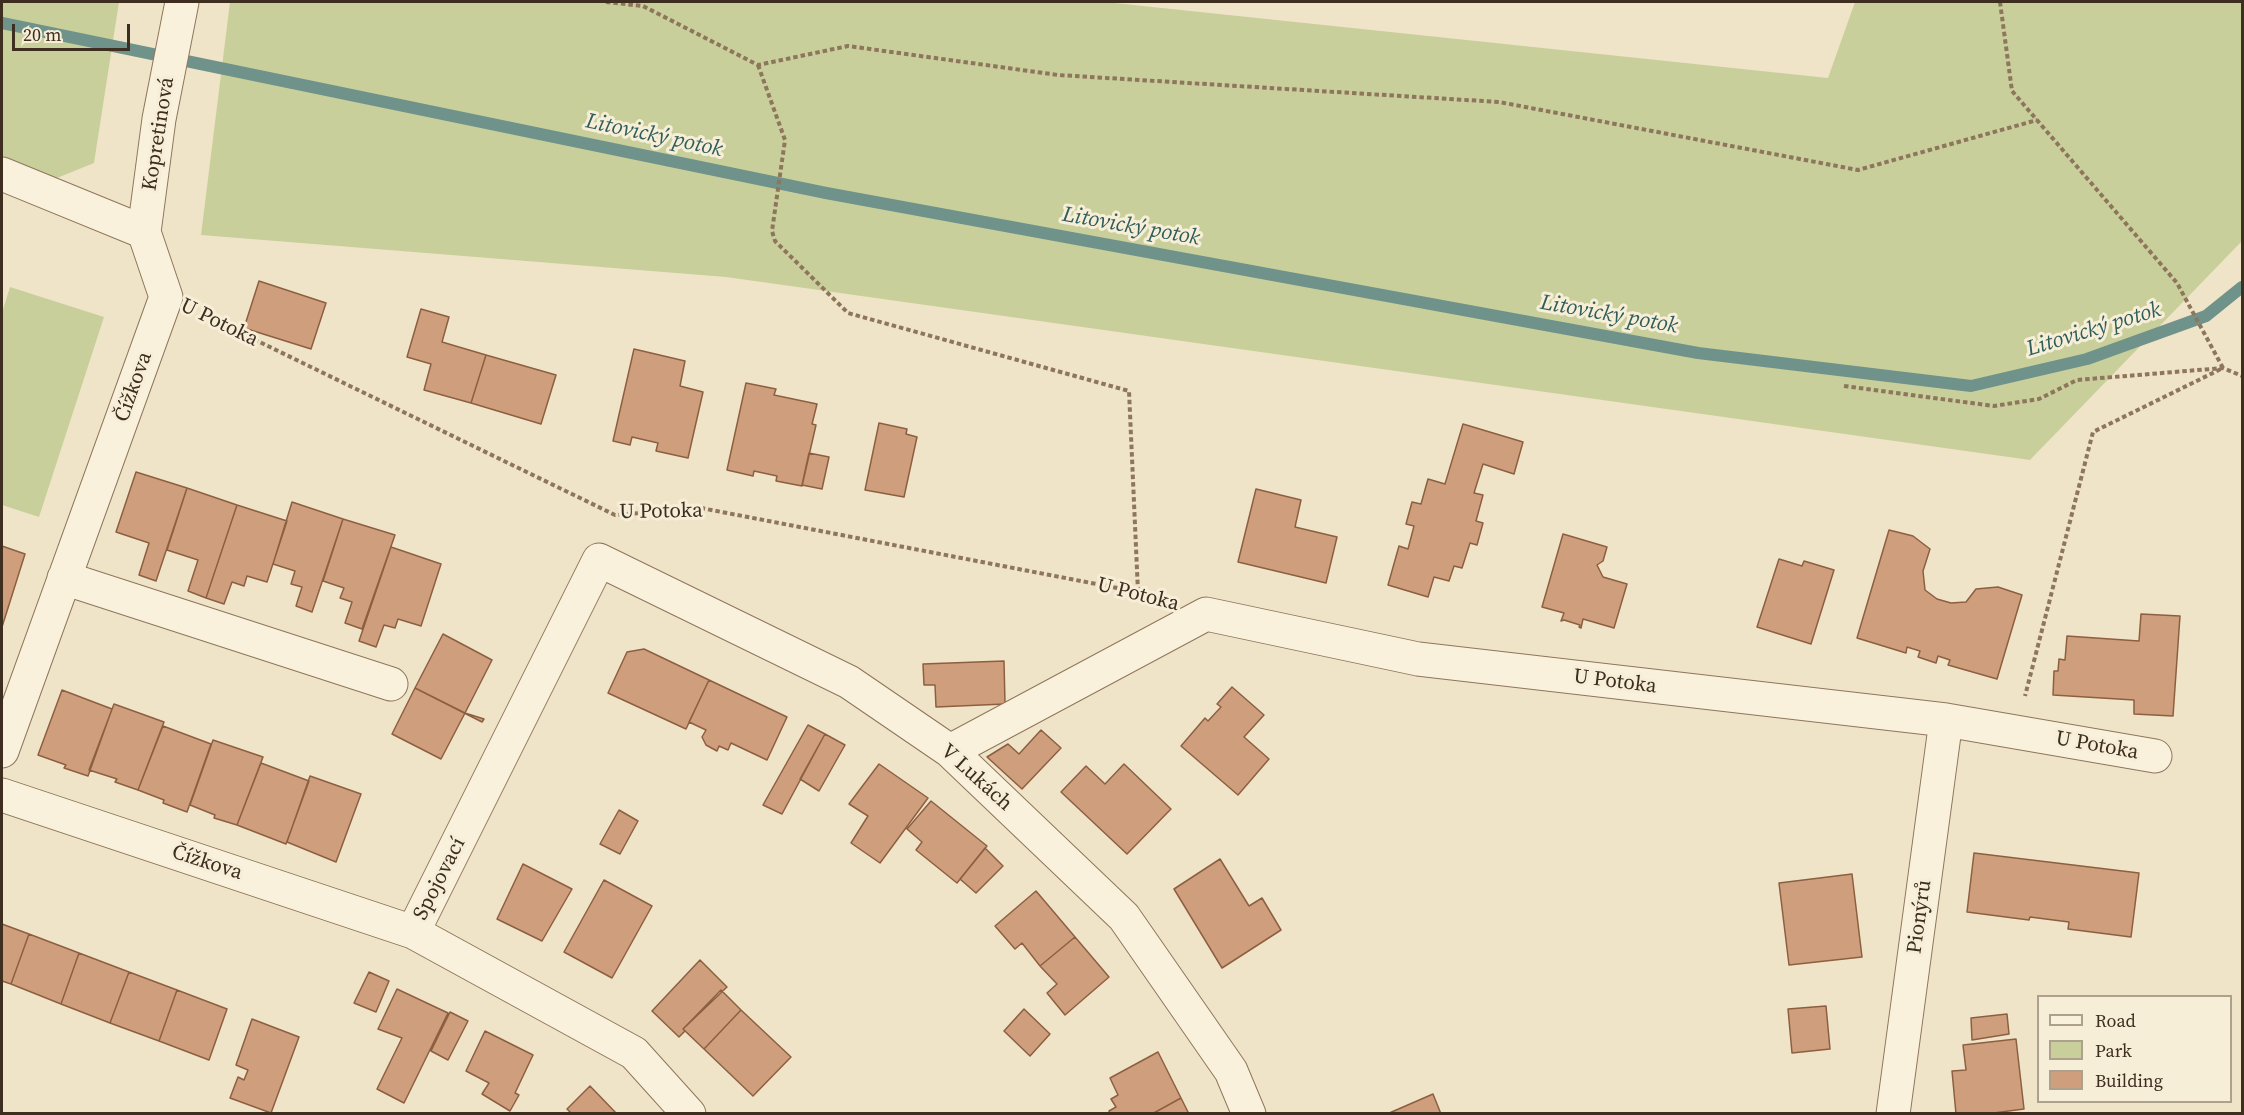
<!DOCTYPE html>
<html>
<head>
<meta charset="utf-8">
<style>
  body { margin:0 }
  #map { position:relative; width:2244px; height:1115px; overflow:hidden; background:#f0e4c8; font-family:"Source Serif 4",serif }
  canvas { display:block }
  .frame { position:absolute; inset:0; border:3px solid #3d2e20; pointer-events:none }
  .legend { position:absolute; left:2037px; top:995px; width:195px; height:108px; box-sizing:border-box; background:#f7eed8; border:2px solid #ada18e; margin:0; padding:8px 10px; list-style:none; font-size:18px; color:#3d2e20 }
  .legend li { display:flex; align-items:center; gap:12px; height:30px }
  .legend b { width:30px; border:2px solid #ada18e }
  .scale { position:absolute; left:12px; top:24px; width:118px; height:27px; box-sizing:border-box; border:3px solid #3d2e20; border-top:0; padding-left:8px; font-size:18px; line-height:21px; white-space:nowrap; color:#3d2e20; -webkit-text-stroke:4px #f7eed8; paint-order:stroke }
</style>
</head>
<body>
<div id="map">
<canvas width="2244" height="1115"></canvas>
<div class="frame"></div>
<ul class="legend">
<li><b style="height:8px;background:#faf1dc"></b>Road</li>
<li><b style="height:16px;background:#c9cf9b"></b>Park</li>
<li><b style="height:16px;background:#cf9f7d"></b>Building</li>
</ul>
<div class="scale">20 m</div>
</div>
<script>
const c = document.querySelector('canvas').getContext('2d');
c.lineJoin = 'round';
function paint(path, color) { c.fillStyle = color; c.fill(path, 'evenodd'); }
function trace(path, color, width, dash) { c.strokeStyle = color; c.lineWidth = width; c.lineCap = dash ? 'butt' : 'round'; c.setLineDash(dash || []); c.stroke(path); }
function write(font, color, halo, rows, align = 'center') {
  c.font = font + ' "Source Serif 4",serif'; c.lineWidth = 6; c.setLineDash([]); c.textBaseline = 'middle'; c.strokeStyle = halo; c.fillStyle = color; for (const [text, x, y, turn = 0] of rows) {
    c.save(); c.translate(x, y); c.rotate((+turn || 0) * Math.PI / 180); c.textAlign = isNaN(turn) ? turn : align; if (halo) c.strokeText(text, 0, 0); c.fillText(text, 0, 0); c.restore();
  }
}
const green = new Path2D(`
  M2 2H119L94 163 52 180 2 159Z
  M230 2H1105L1828 78 1855 2H2242V241L2030 460 726 277 201 235Z
  M10 287 104 317 39 517 2 505V313Z`);
const stream = new Path2D(`
  M2 23 826 193 1698 353 1971 386 2087 359 2206 316 2242 287`);
const building = new Path2D(`
  M259 281 326 303 311 349 244 328Z
  M421 309 449 317 442 342 486 355 471 403 424 390 431 364 407 357Z
  M634 349 685 361 680 386 703 392 688 458 656 451 658 443 632 437 630 445 613 441Z
  M486 355 556 375 541 424 471 403Z
  M746 383 776 389 774 395 817 404 812 424 816 425 802 486 776 481 777 476 754 471 753 476 727 470Z
  M879 423 907 429 906 434 917 437 904 497 865 490Z
  M1463 424 1523 442 1514 474 1483 464 1474 493 1483 495 1476 521 1483 523 1477 545 1470 543 1462 568 1454 566 1449 581 1434 577 1428 597 1388 585 1399 546 1408 549 1414 526 1406 524 1412 502 1421 504 1428 479 1445 484Z
  M809 453 829 457 822 489 802 485Z
  M136 472 187 488 156 581 139 575 149 543 116 532Z
  M187 488 237 505 206 598 188 591 198 560 167 550Z
  M1256 489 1301 500 1295 527 1337 537 1326 583 1238 562Z
  M292 502 343 519 312 612 296 606 302 587 291 584 295 571 273 564Z
  M237 505 287 521 267 582 247 576 244 586 232 582 224 604 206 598Z
  M343 519 395 535 362 629 345 623 352 602 340 598 344 588 323 581Z
  M1889 530 1913 536 1930 549 1923 571 1925 590 1937 599 1951 603 1966 602 1976 589 1998 587 2022 595 1997 679 1948 665 1950 660 1938 656 1936 663 1918 657 1920 651 1907 647 1906 653 1857 638Z
  M1563 534 1607 547 1603 561 1597 565 1603 577 1627 584 1614 628 1583 619 1581 628 1579 627 1580 625 1564 620 1561 621 1564 613 1542 607Z
  M2 546 25 554 2 627Z
  M391 547 441 564 421 626 398 619 395 628 384 625 376 647 359 641Z
  M1779 559 1802 566 1804 561 1834 570 1811 644 1757 627Z
  M2141 614 2180 616 2173 716 2134 714V700L2053 695 2054 671H2058L2059 659 2065 660 2067 636 2139 641Z
  M443 634 492 660 465 713 484 719 482 722 415 688Z
  M644 649 709 680 686 729 608 693 627 652Z
  M1004 661 1005 704 936 707 935 685H924L923 664Z
  M709 680 787 717 767 760 731 743 728 750 719 746 717 751 706 745 702 737 706 730 689 722Z
  M1232 687 1264 715 1244 737 1269 759 1238 795 1181 746 1205 718 1208 721 1221 707 1217 704Z
  M415 688 465 713 441 759 392 734Z
  M62 690 112 709 88 776 64 768 66 765 38 755Z
  M114 704 164 722 138 790 115 782 117 779 89 770Z
  M808 725 825 734 782 814 763 805Z
  M163 726 211 744 187 812 163 803 164 800 138 790Z
  M1041 730 1061 748 1022 789 987 757 1008 744 1019 754Z
  M825 734 845 745 819 791 800 779Z
  M213 740 263 757 237 825 214 818 215 815 190 805Z
  M261 763 309 781 286 844 237 825Z
  M879 764 928 798 880 863 851 843 868 816 849 804Z
  M1124 764 1171 809 1127 854 1061 792 1086 766 1105 784Z
  M310 776 361 794 336 862 287 842Z
  M931 801 987 846 957 883 916 850 922 842 907 829Z
  M619 810 638 821 620 854 600 844Z
  M985 848 1003 866 976 893 960 879Z
  M1974 853 2139 873 2131 937 2068 929 2069 922 2030 917 2029 920 1967 912Z
  M1220 859 1249 906 1262 898 1281 930 1222 968 1174 889Z
  M523 864 572 889 542 941 497 919Z
  M1852 874 1862 957 1789 965 1779 883Z
  M604 880 652 906 612 978 564 952Z
  M1036 891 1075 937 1040 966 1022 943 1015 949 995 926Z
  M2 924 29 934 11 984 2 981Z
  M29 934 79 953 61 1004 11 984Z
  M1075 937 1109 977 1065 1015 1047 993 1057 984 1040 966Z
  M79 953 129 972 110 1023 61 1004Z
  M700 960 727 987 683 1029 685 1031 679 1037 652 1011Z
  M129 972 177 990 159 1041 110 1023Z
  M369 972 389 981 376 1012 354 1003Z
  M397 989 448 1013 404 1103 377 1089 402 1038 378 1029Z
  M177 990 227 1009 209 1060 159 1041Z
  M721 990 741 1010 704 1049 683 1029Z
  M1826 1006 1830 1049 1792 1053 1788 1009Z
  M1024 1009 1050 1034 1030 1056 1004 1031Z
  M741 1010 791 1057 753 1096 704 1049Z
  M450 1012 468 1021 448 1060 431 1051Z
  M2007 1014 2009 1034 1972 1040 1971 1018Z
  M252 1019 299 1037 271 1113 230 1098 238 1077 244 1080 248 1070 236 1065Z
  M485 1031 533 1055 515 1093 519 1095 510 1111 482 1094 489 1083 466 1071Z
  M2016 1039 2024 1109 1986 1114H1956L1952 1071 1966 1070 1963 1045Z
  M1158 1052 1181 1098 1152 1114H1110L1109 1111 1116 1107 1111 1099 1118 1095 1110 1078Z
  M590 1086 617 1114H572L567 1109Z
  M1433 1094 1441 1114H1387Z
  M1181 1098 1189 1114H1152Z`);
const path = new Path2D(`
  M606 2 643 6 758 65 848 46 1058 75 1499 102 1858 170 2037 120
  M2000 2 2012 91 2177 283 2223 368 2093 432 2025 696
  M758 65 785 140 772 231 775 241 848 313 1129 391 1138 592
  M200 313 615 515 701 508 1138 592 1157 598
  M1844 386 1994 406 2039 399 2077 380 2223 368 2242 376`);
const minor = new Path2D(`
  M2 174 144 232 166 297 2 751
  M144 232 159 119 182 2
  M64 578 391 684
  M950 751 1206 614 1418 659 1946 720 2155 756
  M2 795 413 932 634 1053 689 1114
  M413 932 599 560 849 682 950 751 1124 917 1231 1071 1249 1114
  M1893 1114 1946 720`);
const streetNames = [
  ["Kopretinová",159,134,-81],
  ["U Potoka",219,323,26],
  ["Čížkova",134,387,-70],
  ["U Potoka",661,512,-1],
  ["U Potoka",1138,595,14],
  ["U Potoka",1615,682,7],
  ["U Potoka",2097,746,10],
  ["V Lukách",976,778,42],
  ["Čížkova",207,863,18],
  ["Spojovací",440,879,-63],
  ["Pionýrů",1920,917,-82]
];
const waterNames = [
  ["Litovický potok",654,136,12],
  ["Litovický potok",1131,227,10],
  ["Litovický potok",1609,315,10],
  ["Litovický potok",2094,330,-17]
];
paint(green, '#c9cf9b');
trace(stream, '#6f938a', 12);
paint(building, '#cf9f7d');
trace(building, '#8d5f41', 1.5);
trace(minor, '#8d765c', 35);
trace(path, '#8d765c', 4, [4.5, 3]);
trace(minor, '#faf1dc', 33);
write('21px', '#3d2e20', '#f7eed8', streetNames);
write('italic 22px', '#2f5d5a', '#f7eed8', waterNames);
</script>
</body>
</html>
